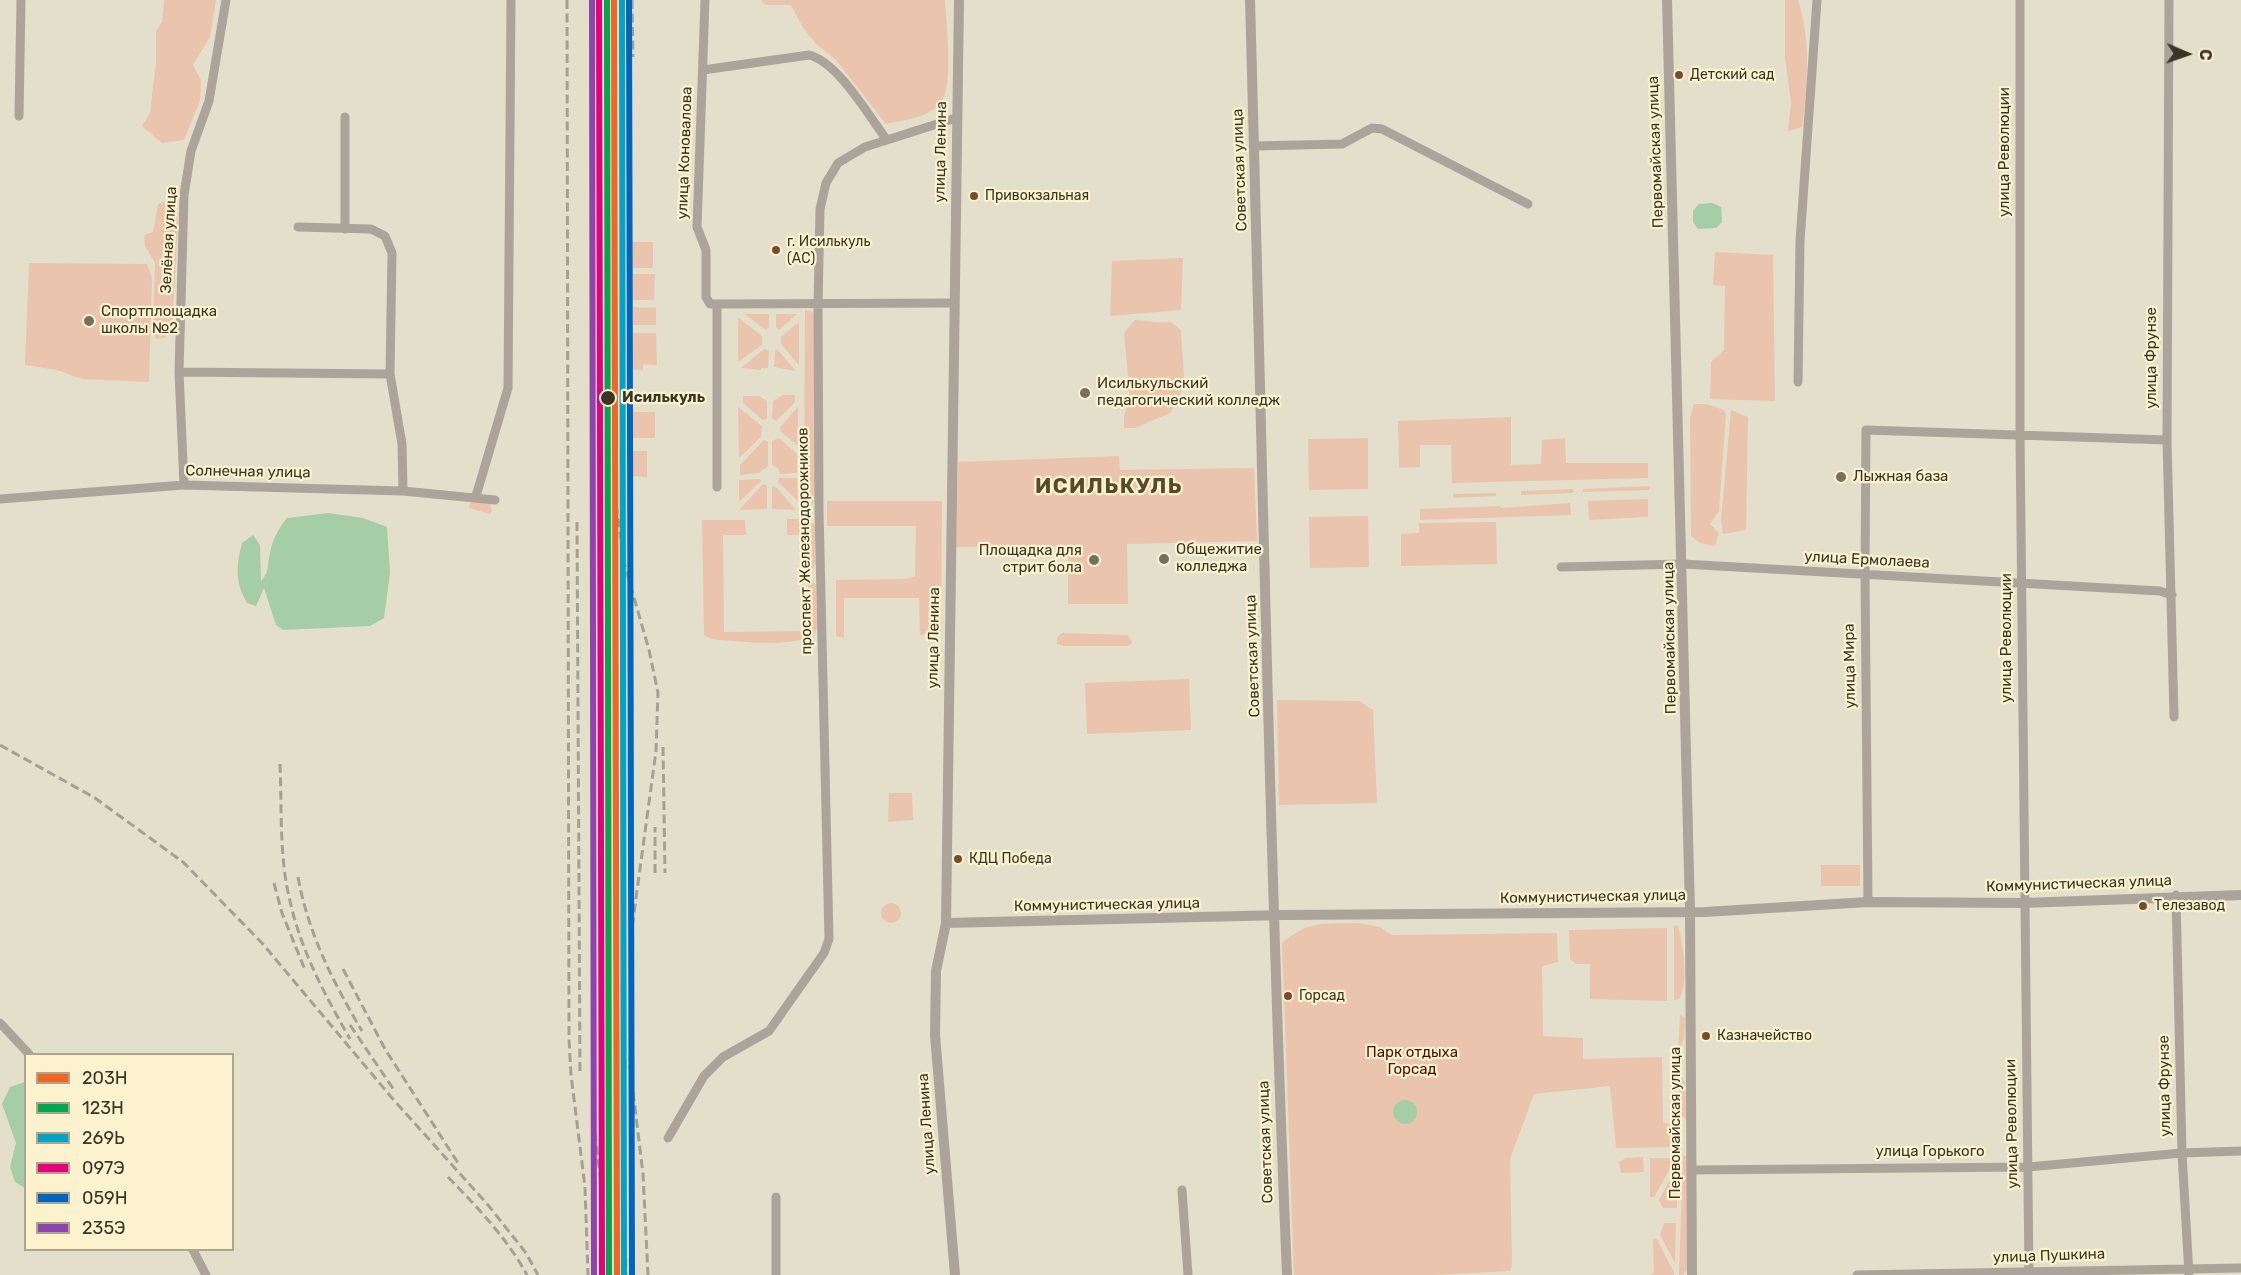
<!DOCTYPE html>
<html>
<head>
<meta charset="utf-8">
<style>
  body { margin:0 }
  #map { position:relative; width:2241px; height:1275px; overflow:hidden; background:#e4dfca; font-family:Rubik,sans-serif }
  canvas { display:block }
  .legend { position:absolute; left:24px; top:1053px; width:210px; height:198px; box-sizing:border-box; background:#fcf2cd; border:2px solid #aea68b; margin:0; padding:8px 10px; list-style:none; font-size:18px; color:#393527 }
  .legend li { display:flex; align-items:center; gap:12px; height:30px }
  .legend b { width:30px; border:2px solid #aea68b }
  .north { position:absolute; left:2157px; top:24px; width:60px; height:60px; -webkit-text-stroke:4px #fcf2cd; paint-order:stroke; rotate:92deg; font-size:16px; font-weight:700; line-height:24px; text-align:center; color:#393527 }
  .north::after { content:''; display:block; margin:auto; width:21px; height:27px; background:#393527; clip-path:polygon(50% 0,100% 100%,50% 72%,0 100%) }
</style>
</head>
<body>
<div id="map">
<canvas width="2241" height="1275"></canvas>
<ul class="legend">
<li><b style="height:8px;background:#f26522"></b>203Н</li>
<li><b style="height:8px;background:#00a651"></b>123Н</li>
<li><b style="height:8px;background:#03a3c6"></b>269Ь</li>
<li><b style="height:8px;background:#e5007d"></b>097Э</li>
<li><b style="height:8px;background:#0065bd"></b>059Н</li>
<li><b style="height:8px;background:#8e44ad"></b>235Э</li>
</ul>
<div class="north">С</div>
</div>
<script>
const c = document.querySelector('canvas').getContext('2d');
c.lineJoin = 'round';
function paint(path, color) { c.fillStyle = color; c.fill(path, 'evenodd'); }
function trace(path, color, width, dash) { c.strokeStyle = color; c.lineWidth = width; c.lineCap = dash ? 'butt' : 'round'; c.setLineDash(dash || []); c.stroke(path); }
function write(font, color, halo, rows, align = 'center') {
  c.font = font + ' Rubik,sans-serif'; c.lineWidth = 4.5; c.setLineDash([]); c.textBaseline = 'middle'; c.strokeStyle = halo; c.fillStyle = color; for (const [text, x, y, turn = 0] of rows) {
    c.save(); c.translate(x, y); c.rotate((+turn || 0) * Math.PI / 180); c.textAlign = isNaN(turn) ? turn : align; if (halo) c.strokeText(text, 0, 0); c.fillText(text, 0, 0); c.restore();
  }
}
const green = new Path2D(`
  M164 0H216L210 37 193 65 201 80 200 101 184 140 162 143 142 126 150 113 156 62V31L162 22Z
  M761 0H945C946 22 954 86 941 102 929 118 904 120 886 124L836 60 816 44 802 26 791 5H765Z
  M1785 0H1798C1811 40 1808 86 1802 127L1788 131 1791 103 1785 57Z
  M168 200 175 205 178 224 172 328 165 338 156 339 153 330 155 263 145 246 144 235 153 232 158 204Z
  M630 242H653V268H630Z
  M1715 252 1773 255 1775 401 1710 399 1711 362 1724 350 1725 286 1713 285Z
  M1183 258 1181 310 1110 316 1112 261Z
  M29 263 147 264 152 278 149 382 82 379 57 370 25 365Z
  M631 274H655L654 300H631Z
  M633 307 656 308V325H633Z
  M805 310 812 311 815 316V501L808 509H804Z
  M745 314H769V327L766 330Z
  M776 314H797L779 330 776 327Z
  M738 317 762 336V345L738 362Z
  M1135 320C1148 320 1158 324 1170 322L1181 330 1184 378 1180 396 1170 413 1135 428H1124V416L1130 397 1124 333Z
  M799 322V365L781 344V337Z
  M630 333H656L657 365 643 364V370L631 369Z
  M764 349 769 351 768 368H761V370L741 368Z
  M777 349 796 371 774 367 775 351Z
  M783 395H795V402L776 421 772 418 773 401Z
  M743 396H759L767 401V418L763 420 743 403Z
  M1694 404H1706L1724 410 1726 414 1719 511 1710 524 1719 533 1715 546 1700 543 1691 536 1690 418Z
  M738 407 762 426 761 437 739 458Z
  M798 407V446L781 432 780 427Z
  M1731 410 1748 417 1746 530 1723 534 1721 520Z
  M632 412H655V438H632Z
  M1511 417V465L1541 464 1542 440 1565 438 1566 463H1648V478L1452 483 1451 445H1420V467L1399 468 1398 421Z
  M779 438 797 454V473L780 474 778 468 772 465V441Z
  M1368 438V489L1309 490 1308 439Z
  M764 440 768 442V466L759 473 740 475V465Z
  M632 451H647V477L632 476Z
  M1119 456 1120 470 1254 468 1257 541 1127 544 1128 604H1068V546L956 547 958 462Z
  M779 478H797L798 501 778 482Z
  M760 479 761 481 739 502V480Z
  M763 484 767 486V509L739 510Z
  M775 486 796 510 772 509V487Z
  M1650 486 1649 490 1583 492V489Z
  M1573 489V493L1521 495V491Z
  M1496 493V496L1453 498V494Z
  M1648 499V517L1589 520 1588 501Z
  M476 501 490 504 492 511 490 514 469 508 470 503Z
  M827 501H942L941 632 920 635 919 598H844V638L836 636V580L906 579 915 576 916 526H827Z
  M1570 503 1571 515 1420 520V509L1500 506 1501 508Z
  M1368 516 1369 567 1310 568 1309 517Z
  M787 519H809L815 526 816 564 813 568H808V535H787Z
  M702 520H745L746 535H723L724 632 808 631V580H812L816 585 817 628 813 637C779 647 744 642 711 639L704 635Z
  M1496 522 1497 564 1401 566V534L1419 533V523Z
  M1062 633 1128 635 1132 643 1128 646H1063L1057 644V638Z
  M1189 679 1191 730 1087 734 1085 683Z
  M1277 700 1359 701 1373 710 1377 803 1279 805Z
  M889 793H912L913 820 888 822Z
  M1821 865H1860V886H1821Z
  M881 913a10 10 0 1 1 20 0a10 10 0 1 1-20 0Z
  M1359 923 1380 927 1392 935 1557 933 1558 962 1542 966 1543 1036 1583 1038V1059L1662 1057 1663 1122 1678 1127V1147L1616 1148 1610 1086 1534 1094 1510 1159 1512 1265 1510 1271 1434 1275H1294L1282 943C1309 920 1324 924 1359 923Z
  M1674 925 1678 926C1683 941 1689 987 1679 999L1674 1000Z
  M1667 928V1001L1590 999V964H1576L1570 959 1569 930Z
  M1680 1015 1685 1017 1684 1039 1678 1053Z
  M1679 1074 1685 1082 1687 1119 1680 1116Z
  M1683 1156H1687L1688 1269 1683 1275H1679Z
  M1643 1157 1644 1172 1621 1173 1619 1162 1626 1158Z
  M1650 1158H1676L1654 1197H1650Z
  M1677 1167V1208H1663L1659 1200Z
  M1664 1223H1676L1675 1263 1660 1235Z
  M1656 1238 1674 1272V1275H1650L1654 1272 1653 1239Z`);
const water = new Path2D(`
  M1713 203 1721 207 1722 222 1716 228 1698 229 1693 222V211L1699 204Z
  M328 513 363 518 387 527 390 573 384 618 370 626 283 630 276 625 264 588 256 606 247 603C235 582 236 566 242 543L253 535 260 545 261 581C270 571 267 565 270 553 272 540 279 528 287 518Z
  M25 1082H26L25 1188 15 1182 10 1167 16 1143 2 1104 10 1087Z
  M1393 1112a12 12 0 1 1 24 0a12 12 0 1 1-24 0Z`);
const minor = new Path2D(`
  M705 0 697 227 706 250V297L710 304 954 303
  M2020 0V435L2029 1275
  M2169 0 2167 440 2174 717
  M703 70 809 55C838 62 868 115 887 140
  M19 116 21 0
  M1255 146 1342 144 1372 128 1382 129 1528 204
  M298 227 371 229 385 236 392 253 390 374 402 444 403 491
  M345 229V117
  M179 372 390 374
  M1798 382 1800 241 1817 0
  M184 485 179 372 184 195 191 151 209 101 226 0
  M717 487V305
  M476 496 508 388 511 0
  M0 499 184 485 403 491 495 500
  M1561 567 1683 564 2160 591 2172 595
  M2176 895 2182 1153 2189 1275
  M1868 902 1865 574 1866 430 2167 440
  M0 1023 29 1054
  M668 1138 704 1076 723 1057 769 1031 824 953 829 939 819 510 818 306 820 209 826 183 838 163 865 147 956 118
  M1691 1170 2028 1167 2182 1153 2241 1151
  M1182 1190 1188 1275
  M193 1250 206 1275
  M776 1275V1197
  M1857 1275 2241 1268`);
const tertiary = new Path2D(`
  M1250 0C1262 425 1269 850 1287 1275
  M1667 0 1690 911 1692 1275
  M946 923 1284 915 1705 912 1868 902 2024 903 2241 895
  M955 1275 935 1035 936 971 946 923 959 0`);
const rail = new Path2D(`
  M567 0 569 1039 571 1075 585 1187 588 1275
  M606 0 609 1275
  M632 0 633 57
  M616 505 625 566 649 650 658 693 656 751 631 935 630 1067 643 1174 648 1275
  M577 522 580 1074
  M0 745 95 798 183 862 262 943 392 1098 488 1205 526 1253 538 1275
  M663 747 665 873
  M280 764C282 809 279 857 290 901 301 951 325 995 350 1039
  M655 873V827
  M298 877C308 933 333 982 362 1031
  M274 883 282 913 305 970
  M343 969 385 1049 458 1163
  M350 1025 394 1090
  M594 1038 593 1114 602 1193
  M623 1123 626 1275
  M448 1177C477 1207 507 1238 527 1275`);
const rail1 = new Path2D(`
  M614 0 617 1275`);
const rail2 = new Path2D(`
  M607 0 609 1275`);
const rail3 = new Path2D(`
  M622 0 624 1275`);
const rail4 = new Path2D(`
  M599 0 602 1275`);
const rail5 = new Path2D(`
  M629 0 632 1275`);
const rail6 = new Path2D(`
  M592 0 594 1275`);
const markers = [
  [1679,75,5,"#7a4b2a"],
  [974,196,5,"#7a4b2a"],
  [776,250,5,"#7a4b2a"],
  [89,321,6,"#757060"],
  [1085,393,6,"#757060"],
  [608,398,8,"#393527"],
  [1841,477,6,"#757060"],
  [1164,559,6,"#757060"],
  [1094,560,6,"#757060"],
  [958,859,5,"#7a4b2a"],
  [2143,906,5,"#7a4b2a"],
  [1288,996,5,"#7a4b2a"],
  [1706,1036,5,"#7a4b2a"]
];
const busNames = [
  ["Детский сад",1690,75],
  ["Привокзальная",985,196],
  ["г. Исилькуль",787,242],
  ["(АС)",787,259],
  ["КДЦ Победа",969,859],
  ["Телезавод",2154,906],
  ["Горсад",1299,996],
  ["Казначейство",1717,1036]
];
const streetNames = [
  ["улица Ленина",941,152,-89],
  ["Первомайская улица",1656,152,-92],
  ["улица Революции",2005,152,-90],
  ["улица Коновалова",685,153,-88],
  ["Советская улица",1240,170,-92],
  ["Зелёная улица",169,240,-87],
  ["улица Фрунзе",2152,358,-90],
  ["Солнечная улица",248,472,1],
  ["проспект Железнодорожников",805,541,-91],
  ["улица Ермолаева",1867,560,3],
  ["улица Ленина",934,638,-89],
  ["Первомайская улица",1670,638,-91],
  ["улица Революции",2007,638,-90],
  ["Советская улица",1253,656,-92],
  ["улица Мира",1850,666,-91],
  ["Коммунистическая улица",2079,884,-2],
  ["Коммунистическая улица",1593,897,-1],
  ["Коммунистическая улица",1107,905,-1],
  ["улица Фрунзе",2165,1086,-91],
  ["Первомайская улица",1676,1123,-90],
  ["улица Ленина",927,1124,-94],
  ["улица Революции",2012,1124,-91],
  ["Советская улица",1266,1142,-92],
  ["улица Горького",1930,1152],
  ["улица Пушкина",2049,1256,-2]
];
const poiNames = [
  ["Спортплощадка",101,312],
  ["школы №2",101,329],
  ["Исилькульский",1097,384],
  ["педагогический колледж",1097,401],
  ["Лыжная база",1853,477],
  ["Общежитие",1176,550],
  ["колледжа",1176,567],
  ["Площадка для",1082,551,"right"],
  ["стрит бола",1082,568,"right"]
];
const stopNames = [
  ["Исилькуль",622,398]
];
const parkNames = [
  ["Парк отдыха",1412,1053],
  ["Горсад",1412,1070]
];
const districtNames = [
  ["ИСИЛЬКУЛЬ",1109,487]
];
paint(green, '#ebc4ae');
paint(water, '#a6cea6');
trace(minor, '#aca49a', 9);
trace(tertiary, '#aca49a', 10);
trace(rail, '#a6a094', 3, [9, 4.5]);
trace(rail1, '#f26522', 6);
trace(rail2, '#00a651', 6);
trace(rail3, '#03a3c6', 6);
trace(rail4, '#e5007d', 6);
trace(rail5, '#0065bd', 6);
trace(rail6, '#8e44ad', 6);
for (const [x, y, r, color] of markers) { const dot = new Path2D(); dot.arc(x, y, r, 0, 2 * Math.PI); c.fillStyle = color; c.fill(dot); trace(dot, '#fcf2cd', 2); }
write('14px', '#393527', '#fcf2cd', busNames, 'left');
write('15px', '#393527', '#fcf2cd', streetNames);
write('15px', '#393527', '#fcf2cd', poiNames, 'left');
write('bold 15px', '#393527', '#fcf2cd', stopNames, 'left');
write('15px', '#4e1100', '#fcf2cd', parkNames);
c.letterSpacing = '1.5px';
write('bold 21px', '#544b2b', '#fcf2cd', districtNames);
c.letterSpacing = '0px';
</script>
</body>
</html>
